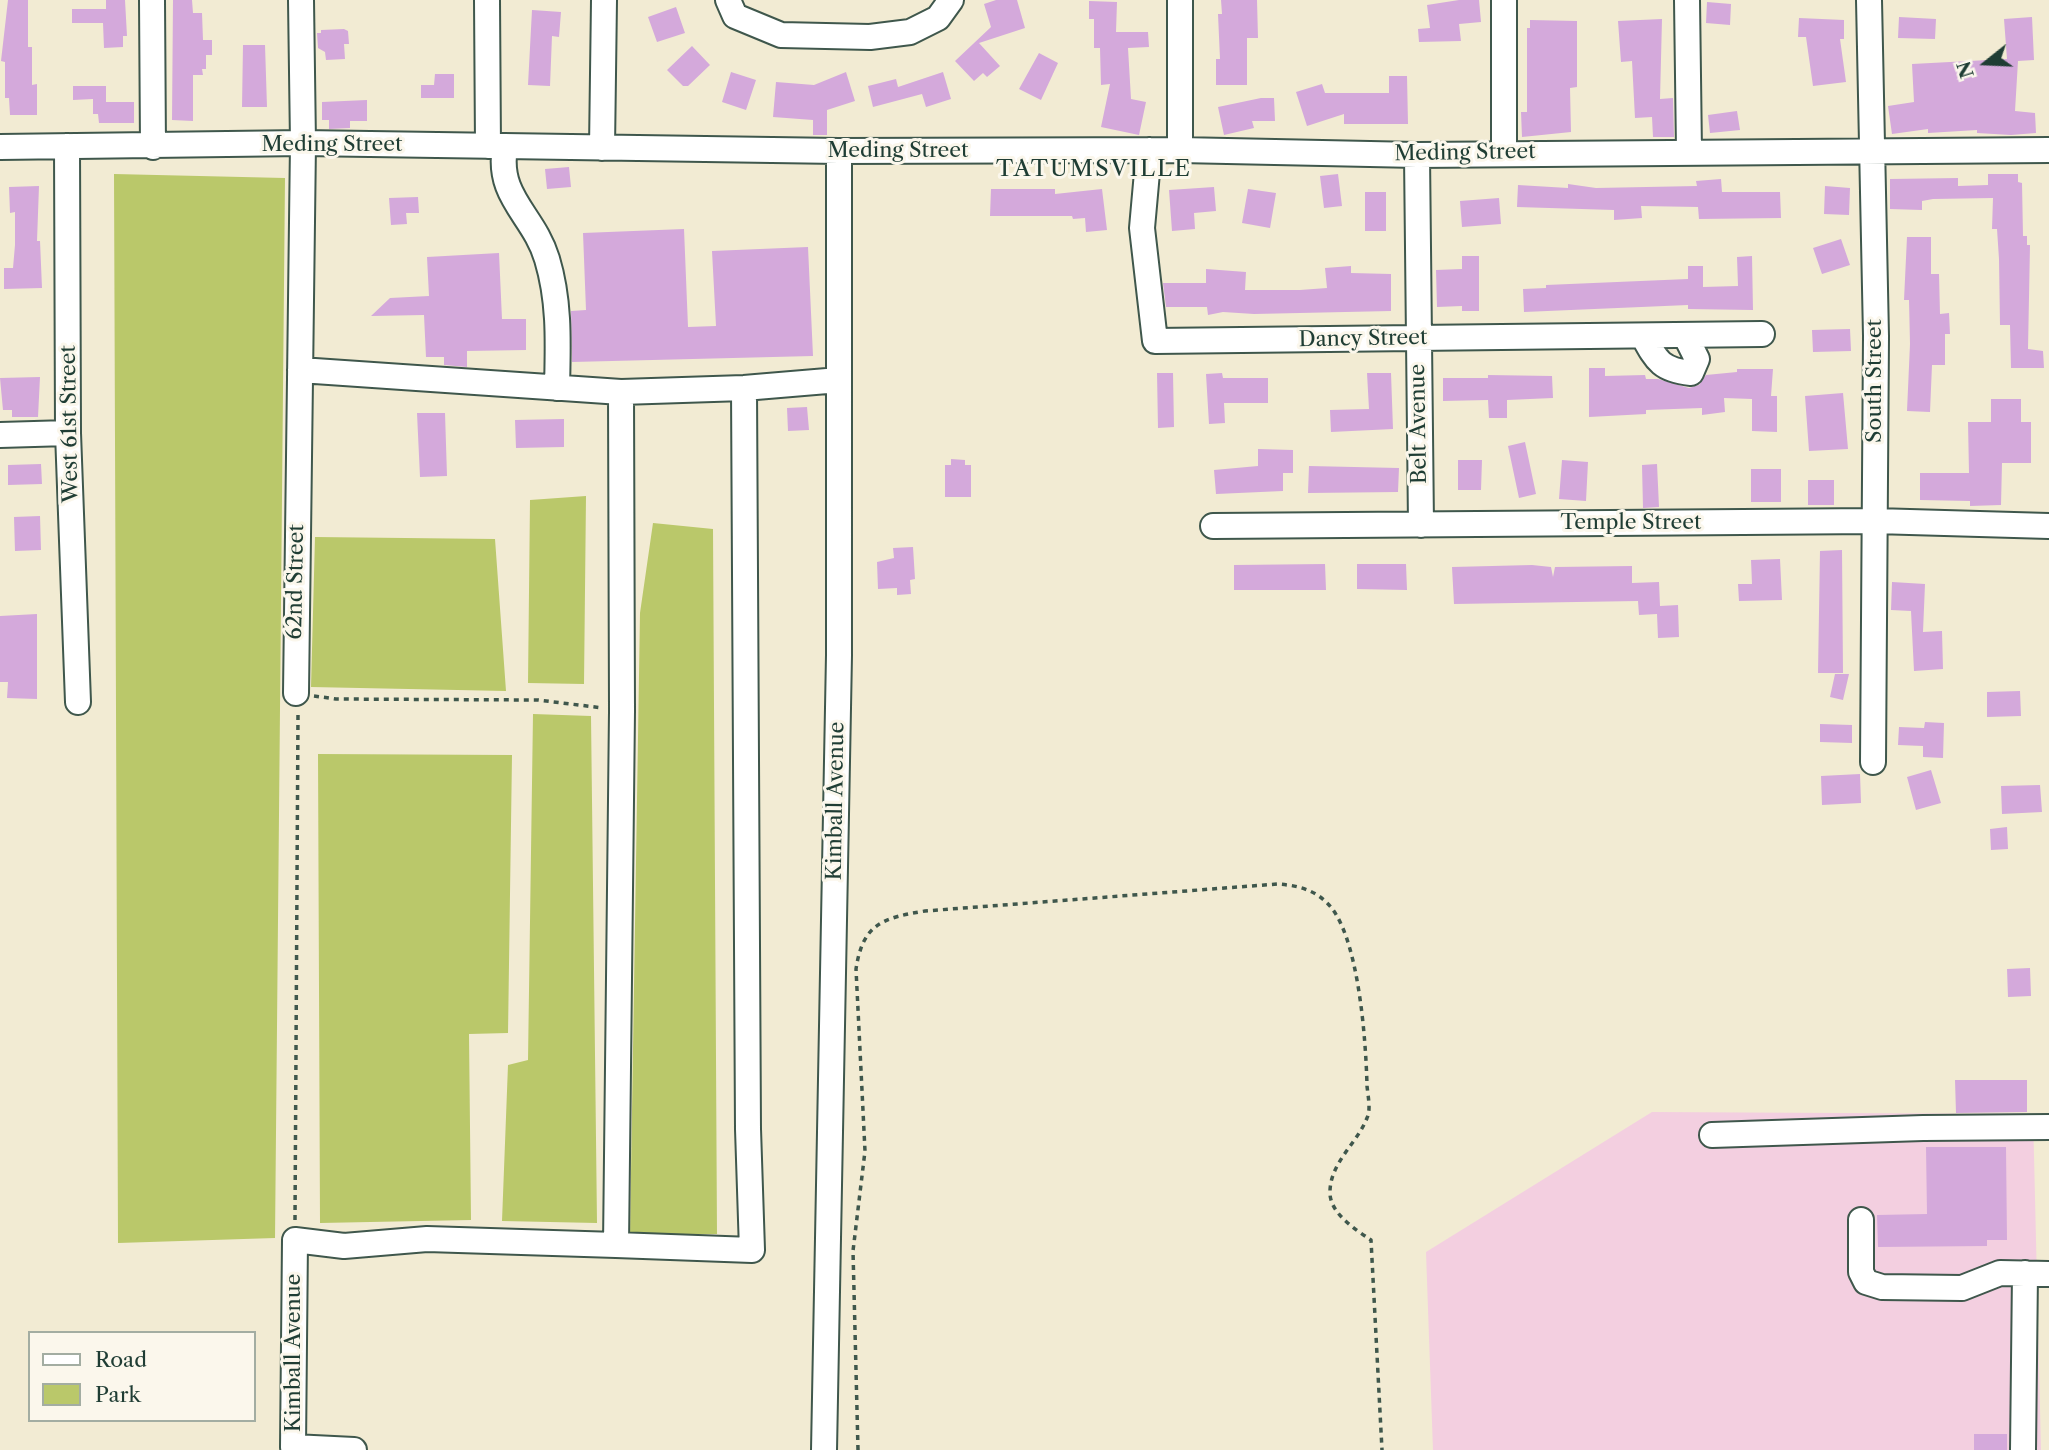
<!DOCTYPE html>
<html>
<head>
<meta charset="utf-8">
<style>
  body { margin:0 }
  #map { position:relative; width:2049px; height:1450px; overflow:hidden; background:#f2ebd3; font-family:"Libre Caslon Text",serif }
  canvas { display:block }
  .legend { position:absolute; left:28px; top:1331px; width:228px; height:91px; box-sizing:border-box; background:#fbf7ec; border:2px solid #a3ada2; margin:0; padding:9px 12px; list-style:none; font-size:21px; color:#1f3d34 }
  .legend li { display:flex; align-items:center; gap:14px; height:35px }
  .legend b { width:35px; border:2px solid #a3ada2 }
  .north { position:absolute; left:1951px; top:28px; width:70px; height:70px; -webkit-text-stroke:5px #fbf7ec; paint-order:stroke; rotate:252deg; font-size:19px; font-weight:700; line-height:28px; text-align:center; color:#1f3d34 }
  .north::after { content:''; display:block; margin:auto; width:24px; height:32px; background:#1f3d34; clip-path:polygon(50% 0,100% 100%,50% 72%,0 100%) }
</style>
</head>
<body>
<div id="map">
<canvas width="2049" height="1450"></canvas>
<ul class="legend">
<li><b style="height:9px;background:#fff"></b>Road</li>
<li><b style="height:19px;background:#bac86a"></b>Park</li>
</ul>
<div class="north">N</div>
</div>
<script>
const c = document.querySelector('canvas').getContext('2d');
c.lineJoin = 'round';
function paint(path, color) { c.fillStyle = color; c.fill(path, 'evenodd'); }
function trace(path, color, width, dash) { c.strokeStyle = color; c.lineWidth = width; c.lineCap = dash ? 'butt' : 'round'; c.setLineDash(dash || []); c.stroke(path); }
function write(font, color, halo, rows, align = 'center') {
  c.font = font + ' "Libre Caslon Text",serif'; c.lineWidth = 6; c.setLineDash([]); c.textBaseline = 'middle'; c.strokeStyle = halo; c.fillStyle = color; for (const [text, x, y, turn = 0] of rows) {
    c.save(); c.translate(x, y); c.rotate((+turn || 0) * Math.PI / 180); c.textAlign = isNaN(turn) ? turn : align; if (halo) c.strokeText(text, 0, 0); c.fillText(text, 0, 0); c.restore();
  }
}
const built = new Path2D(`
  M1652 1112 2033 1114 2041 1450H1433L1426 1252Z`);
const green = new Path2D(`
  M114 174 285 178 275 1238 118 1243Z
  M586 496 584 684 528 683 530 500Z
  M653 523 713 529 717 1234 630 1235 640 613Z
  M315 537 495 539 506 691 311 687Z
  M533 714 591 716 597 1223 502 1221 508 1065 528 1060Z
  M318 754 512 755 508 1033 469 1034 471 1220 320 1223Z`);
const building = new Path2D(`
  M8 0H28V47H32V85L37 84V115H10L9 98H5V62L1 61Z
  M106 0H125L127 36H123V47L104 48 103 23H72V9H106Z
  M173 0H192L193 13H202L203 40H212V55H206V69H202L203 75H193V121L172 120Z
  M996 0H1017L1025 28 979 43 1000 66 987 77 983 73 974 81 955 61 991 27 984 4Z
  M1221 0H1257L1258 38H1247V85H1216V59H1220L1218 14H1222Z
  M1459 0H1479L1481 22 1459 24 1461 41 1419 42 1418 29 1430 28 1427 5Z
  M1089 1 1117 2 1116 32H1148L1149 47 1128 48 1131 99 1146 102 1139 135 1101 127 1110 84 1101 85 1100 48H1094V19H1089Z
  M1707 2 1731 4 1730 25 1706 23Z
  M676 7 685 33 657 42 648 17Z
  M532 10 561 12 559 37 552 36 550 86 528 85Z
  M1899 17 1936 19 1935 39 1898 38Z
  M2032 17 2034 60 2018 61 2015 111 2035 113 2036 133 2011 135 1977 133V130L1928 133V129L1892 134 1888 106 1914 102 1912 64 2007 59 2004 19Z
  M1799 18 1844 20V39H1840L1846 82 1813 86 1806 37H1798Z
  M1662 19 1660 99 1673 98 1674 137H1653L1652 117 1635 118 1632 61 1621 62 1618 21Z
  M1530 20 1577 21V87L1570 88 1571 132 1522 137 1521 112H1527V28H1530Z
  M344 29 348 31 349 44H344L345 59 326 60 325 52 318 48 317 33H321V30Z
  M243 45H265L267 107H242Z
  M692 46 710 65 688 86H683L667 70Z
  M1039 53 1058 63 1041 100 1019 89Z
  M731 72 756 80 746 110 722 102Z
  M846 72 855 101 827 110V135H813V120L773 117 776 82 814 85Z
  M943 72 951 99 926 107 922 94 873 107 868 86 896 79 898 87Z
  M435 74H454V98H421V85H434Z
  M1389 76H1407L1408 124H1344V114L1307 126 1296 92 1322 84 1325 93H1389Z
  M73 86H106V102H134V123H99L98 114H93V99L73 100Z
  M1261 98H1274L1275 121H1252L1254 128 1224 135 1218 107Z
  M367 100V121H350V128L329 129V120H322V102Z
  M1737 111 1740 130 1710 133 1708 115Z
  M569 167 571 187 547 189 545 169Z
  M1338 174 1342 206 1324 208 1320 176Z
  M1988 174H2018V182L2022 183 2023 236H2027V245H2030L2028 349 2043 351 2044 368H2011L2010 325H2000L1999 259 1997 229H1992L1993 198 1933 199 1922 201V210L1890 209V179L1958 178V186L1988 185Z
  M1721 179 1722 192H1780L1781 218 1699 219 1698 207 1641 206 1642 218 1614 220V210L1517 207 1518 185 1568 188V184L1596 188 1697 186 1696 181Z
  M39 186 37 241H40L42 288 4 289V268H13L15 245V212L10 213 9 187Z
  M1825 186 1850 188 1849 215 1824 214Z
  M1214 187 1216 211 1194 213 1195 229 1172 231 1169 190Z
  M991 189H1055V194L1102 189 1107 230 1086 232 1085 218 1073 219 1072 216H990Z
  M1248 189 1276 193 1270 228 1242 223Z
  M1365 192H1386V231H1365Z
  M418 197 419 213H406L407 224 391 225 389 198Z
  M1499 198 1501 224 1462 227 1460 201Z
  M684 229 688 327 716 326 712 251 808 247 813 356 572 362 571 311 586 310 583 233Z
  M1907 237H1931V274H1939L1940 314 1949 313 1950 334H1945V365H1932L1930 412 1907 411 1910 344 1909 300H1904Z
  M1841 239 1850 265 1822 274 1813 248Z
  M499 253 502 319H526V350L467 351V367L444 365V357H426L424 315 371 316 390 298 429 296 427 257Z
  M1462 256H1479V311H1462V306L1437 307 1436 270 1462 269Z
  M1752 256 1753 310 1688 309V305L1524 312 1523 289 1546 288V285L1688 279V266H1703V287L1738 286 1737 257Z
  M1351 266V273L1391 274V311L1254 314 1223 312 1208 315 1207 307H1166L1163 283H1206V269L1246 272 1245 290H1300L1327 288 1325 268Z
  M1850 329 1851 351 1813 352 1812 330Z
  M1589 368H1605V376L1645 375 1646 379H1658L1689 388 1699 385 1706 375 1737 372V369H1773L1771 396H1777V432L1752 431V399L1724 398 1725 412 1702 415V408L1646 410V414L1589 417Z
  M1157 373H1173L1174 427 1158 428Z
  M1222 373 1223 378H1268V403H1224L1225 423 1209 424 1206 374Z
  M1367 373H1391L1393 429 1331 432 1330 410 1369 409Z
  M1488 375 1552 376 1553 398 1507 400V418H1489L1488 400 1443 401V378H1488Z
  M40 377 38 417H12V410H3L0 378Z
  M1843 393 1848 449 1809 451 1805 396Z
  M1991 399H2021V422H2031V463H2002L2001 505 1970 506V501L1920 500V473H1969L1968 422H1991Z
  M807 407 809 430 788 431 787 408Z
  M417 413H445L447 476 420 477Z
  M564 419V447L516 448 515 420Z
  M1525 442 1536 494 1519 498 1508 446Z
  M1258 449 1293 450V473H1283V491L1216 494 1214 470 1258 466Z
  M951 459 965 460V465H971V497H945V465H951Z
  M1458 460H1482L1481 490H1458Z
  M1562 460 1588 462 1586 501 1559 499Z
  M41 464 42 484 8 485V465Z
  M1657 464 1659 507 1643 508 1642 465Z
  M1309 466 1399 468 1398 492 1308 493Z
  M1751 469H1781V502H1751Z
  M1808 480H1834V505H1808Z
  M40 516 41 550 15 551 14 517Z
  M913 547 915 579 910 580 911 594 897 595V588L878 589 877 562 894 558 893 548Z
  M1842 550 1843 673H1818L1820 551Z
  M1780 559 1782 600 1739 601 1738 584H1752L1751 560Z
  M1325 564 1326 590H1234V565Z
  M1357 564H1406L1407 590 1357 589Z
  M1532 565 1551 567 1553 577 1555 567 1632 566V583L1659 582 1660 606 1678 605 1679 637 1658 638 1657 614 1639 615 1638 601 1454 604 1452 567Z
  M1892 582 1925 584 1923 632 1942 631 1943 669 1914 671 1911 611 1891 610Z
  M37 614V699L7 698 8 682H0V616Z
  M1835 674H1849L1843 700 1830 697Z
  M2020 691 2021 716 1987 717V692Z
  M1925 722 1944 723 1943 758 1923 757V746L1898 745 1899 727 1924 728Z
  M1820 724 1852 725V743L1820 742Z
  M1931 770 1941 803 1916 810 1907 777Z
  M1860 774 1861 803 1822 805 1821 776Z
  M2040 785 2042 812 2002 814 2001 786Z
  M2007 827 2008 849 1991 850 1990 829Z
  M2030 968 2031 996 2008 997 2007 969Z
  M1955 1080H2027V1112L1956 1113Z
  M1926 1147H2006L2007 1240H1987V1246L1878 1247 1877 1215 1927 1214Z
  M1974 1434H2007V1450H1974Z`);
const path = new Path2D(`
  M314 696 336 699 538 700 603 708
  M295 1220 298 714
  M858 1450 853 1251 865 1151 856 969C863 923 883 918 925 911L1277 884C1295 885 1313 889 1326 902 1359 931 1366 1043 1367 1086 1368 1096 1371 1110 1367 1118 1357 1144 1329 1163 1330 1194 1331 1214 1356 1230 1371 1240L1382 1450`);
const minor = new Path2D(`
  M152 0 153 147
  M487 0 488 146
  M728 0 735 16 781 35 870 37 910 32 938 18 951 0
  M1180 0V150
  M1504 0V152
  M1687 0 1689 151
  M1869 0 1876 336 1873 762
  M67 146 68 433 78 702
  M0 147 303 143 839 151 1180 150 1417 155 2049 150
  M505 147C496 197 534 215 547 259 560 302 558 344 557 388
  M602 148 604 0
  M1149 150 1142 228 1155 341 1762 334
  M1417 155 1421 525
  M1643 336C1657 362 1662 370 1691 373L1697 359 1685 335
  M300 370 621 392 744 388 839 380
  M0 435 68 433
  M1213 526 1875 521 2049 526
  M296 693 303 143 301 0
  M1712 1135 1923 1128 2049 1127
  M1861 1220V1272L1866 1282 1882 1287 1962 1288 2000 1273 2049 1274
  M616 1245 752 1250 748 1129 744 388
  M354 1450 293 1447 295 1240 344 1246 427 1239 616 1245 622 711 621 392
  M824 1450 839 655V151
  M2023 1450 2025 1273`);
const streetNames = [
  ["Meding Street",332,145],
  ["Meding Street",898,151],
  ["Meding Street",1465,153,-1],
  ["Dancy Street",1363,339,-1],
  ["South Street",1875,381,-90],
  ["West 61st Street",70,424,-91],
  ["Belt Avenue",1419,424,-91],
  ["Temple Street",1631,523],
  ["62nd Street",296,582,-89],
  ["Kimball Avenue",836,801,-89],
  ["Kimball Avenue",294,1353,-90]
];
const neighbourhoodNames = [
  ["TATUMSVILLE",1094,169]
];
paint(built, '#f3cfe0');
paint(green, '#bac86a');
paint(building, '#d4a9db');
trace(minor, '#3f574c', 28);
trace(path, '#3f574c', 3.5, [5, 5]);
trace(minor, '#fff', 24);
write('21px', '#1f3d34', '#fbf7ec', streetNames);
c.letterSpacing = '2px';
write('23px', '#1f3d34', '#fbf7ec', neighbourhoodNames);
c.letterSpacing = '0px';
</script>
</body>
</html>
